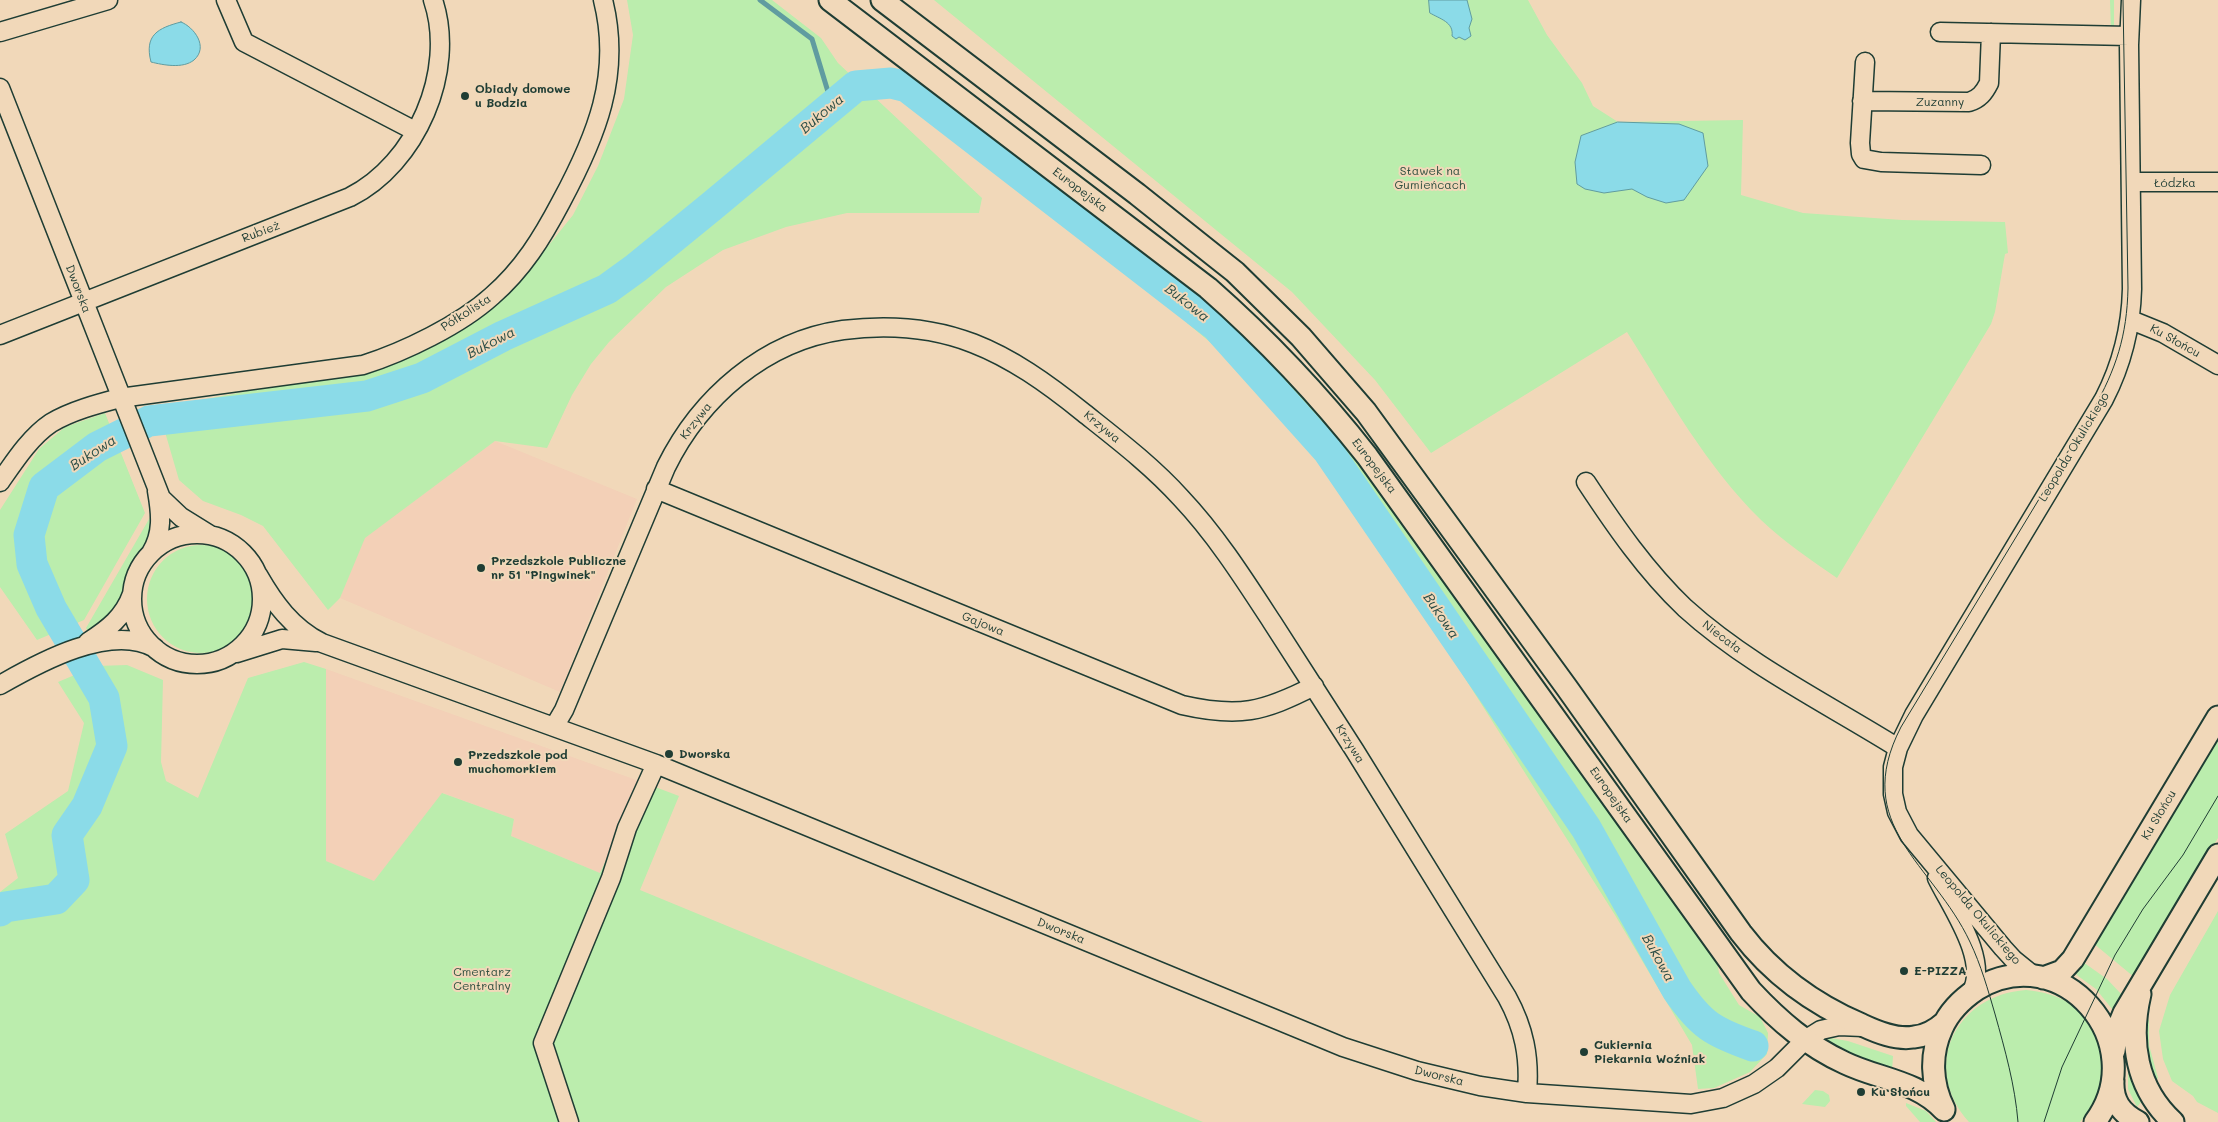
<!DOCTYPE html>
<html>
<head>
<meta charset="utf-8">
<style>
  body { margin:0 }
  canvas { display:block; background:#f1d8b9 }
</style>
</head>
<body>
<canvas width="2218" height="1122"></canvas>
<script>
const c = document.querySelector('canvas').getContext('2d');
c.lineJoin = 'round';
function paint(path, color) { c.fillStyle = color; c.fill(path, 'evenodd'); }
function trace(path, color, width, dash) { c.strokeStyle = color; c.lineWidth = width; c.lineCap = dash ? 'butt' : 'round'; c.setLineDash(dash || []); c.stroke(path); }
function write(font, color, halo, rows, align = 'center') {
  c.font = font + ' Mali,sans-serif'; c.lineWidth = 4; c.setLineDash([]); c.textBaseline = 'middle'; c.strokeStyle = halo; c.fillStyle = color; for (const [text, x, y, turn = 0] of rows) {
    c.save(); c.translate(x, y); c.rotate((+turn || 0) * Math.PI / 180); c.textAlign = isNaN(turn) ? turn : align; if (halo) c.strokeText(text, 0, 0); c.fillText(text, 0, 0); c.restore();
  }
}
const built = new Path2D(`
  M495 441 637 499 560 692 340 598 364 538Z
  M326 669 642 782 600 873 511 836 514 819 443 793 374 881 326 861Z`);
const green = new Path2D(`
  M627 0H772L821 38 838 63 982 198 979 213H847L786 227 723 250 666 287 609 342 591 364 572 395 547 448 495 441 365 538 340 598 328 610 263 526 241 515 203 501 179 480 158 408 371 368 467 325 511 292 573 215 598 166 624 99 633 35Z
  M934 0H1528L1547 35 1582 83 1593 106 1618 122 1743 120 1741 195 1803 213 1902 220 2005 222 2008 253 2005 254 1995 312 1991 324 1970 359 1837 578C1811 560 1784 542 1761 520 1706 466 1668 397 1627 332L1431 453 1375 380 1292 292Z
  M2110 0H2114V30H2111Z
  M1200 298 1248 339 1301 393 1353 453 1717 962 1719 973 1739 1005 1760 1017 1768 1033 1767 1054 1750 1072 1714 1088 1698 1089 1692 1045 1615 915 1404 582 1284 413 1252 377 1187 323Z
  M105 413 145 513 84 620 37 640 0 587V510L39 449 65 427Z
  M156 507 148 547 134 567 126 600 89 634 86 628Z
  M147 599a54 54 0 1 1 108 0a54 54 0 1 1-108 0Z
  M304 662 326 669V861L374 881 442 793 514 819 511 836 600 873 642 782 679 796 640 890 1203 1122H0V892L18 878 5 834 68 791 84 723 58 682 96 666 127 665 163 680 161 762 166 781 198 798 248 678Z
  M2218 735V838L2134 977 2093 943Z
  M2218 911V1113L2197 1102 2193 1096 2172 1081 2163 1059 2159 1031 2170 995Z
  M2083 962 2107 979 2123 996 2116 1009H2112L2096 989 2078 976 2076 974Z
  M2026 990C2043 992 2059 995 2073 1006 2110 1034 2110 1090 2080 1122H1969C1920 1067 1955 995 2026 990Z
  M2146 1019 2149 1020V1045L2158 1078 2154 1084 2144 1053Z
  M1831 1038 1848 1041 1893 1056 1892 1072C1870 1065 1848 1054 1828 1042V1039Z
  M2128 1065 2146 1096 2137 1107 2128 1089Z
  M1815 1090 1823 1091 1829 1095 1830 1101 1825 1107 1802 1104Z
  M1906 1103 1926 1111 1936 1122H1920L1906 1106Z`);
const water = new Path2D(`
  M1429 0H1467L1472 19 1469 28 1471 36 1465 40 1459 37 1456 39 1452 36C1454 22 1440 19 1430 13Z
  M181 22C194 27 209 47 194 60 183 69 163 65 151 62 144 35 158 28 181 22Z
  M1618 122 1679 124 1703 133 1708 166 1684 200 1666 203 1647 197 1632 189 1604 193 1585 189 1577 184 1575 162 1581 136Z`);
const stream = new Path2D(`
  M760 0 812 39 832 105`);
const river = new Path2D(`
  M0 911 5 907 56 899 74 880 67 835 87 806 112 746 104 698 51 608 32 564 29 535 44 487 97 447 149 421 367 396 422 378 503 336 607 289 636 268 712 206 856 86 891 83 907 87 1216 326 1328 451 1586 828 1677 990C1701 1025 1713 1032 1753 1046`);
const minor = new Path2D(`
  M226 0 244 42 415 131
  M0 32 108 0
  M1940 32 2129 36
  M1865 62 1860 143 1861 154 1864 159 1881 162 1981 165
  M0 88 161 498 181 517 210 535
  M1862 101 1969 102C1979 99 1984 93 1989 83L1991 33
  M2131 182H2218
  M2131 320 2163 333 2218 365
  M0 335 350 197C416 164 457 71 433 0
  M0 482C14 462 30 437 51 423 71 411 97 404 120 398L363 365C404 352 460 325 492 296 523 269 542 238 561 202 596 137 622 75 603 0
  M1586 482C1615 526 1646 571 1685 608 1748 665 1826 703 1898 748
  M656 489 1182 705C1239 718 1263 712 1314 686
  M132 599a65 65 0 1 1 130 0a65 65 0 1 1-130 0Z
  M151 553C163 533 161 514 157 491
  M258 575C274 603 292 628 322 643L656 764 1343 1047 1417 1071 1480 1086 1527 1093 1691 1104 1723 1098 1754 1084 1777 1068 1805 1040 1821 1030 1839 1026 1863 1027
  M88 642C108 629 124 617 132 594
  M237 653 282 639 316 642
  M0 685C40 662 111 623 155 648
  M554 727 564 710 666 467C700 398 764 341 843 330 946 317 1007 351 1084 413 1118 440 1152 466 1181 498 1216 535 1244 579 1272 622 1300 665 1327 708 1355 751 1405 833 1456 915 1507 997 1524 1028 1530 1057 1527 1093
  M1937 878C1951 907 1990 961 1971 993
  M2035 977 2014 960 2003 948 1909 835 1897 812 1893 794V767L1898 748 1914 715 2104 399C2122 364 2131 329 2132 289L2129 45 2131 0
  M569 1122 543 1043 611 878 627 828 656 764`);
const major = new Path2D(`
  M830 0 1208 288C1266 339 1319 395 1367 456L1751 991C1779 1021 1808 1046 1845 1063 1878 1079 1918 1081 1944 1110
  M882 0 1137 194 1211 253 1235 272 1301 337 1366 412 1567 688 1741 933C1773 975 1813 1004 1862 1025 1877 1032 1896 1040 1914 1037 1925 1036 1936 1030 1945 1022
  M2043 978 2062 971 2073 959 2218 717
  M2140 994C2129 1041 2136 1088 2173 1122
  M2114 1051 2117 1030 2124 1013 2218 855
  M2113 1081C2112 1101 2121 1113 2138 1122
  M1944 1109C1931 1083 1930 1054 1942 1028 1949 1012 1962 999 1977 989 2062 937 2153 1043 2095 1122`);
const tram = new Path2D(`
  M2018 1122C2015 1085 2005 1050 1995 1014 1988 990 1981 965 1970 942 1933 863 1850 826 1901 727L2093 410C2116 369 2127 336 2128 288L2123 0
  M2044 1122 2062 1067 2115 955 2143 909 2183 855 2218 796`);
const markers = [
  [465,96,5,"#1f3d34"],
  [481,568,5,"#1f3d34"],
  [669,754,5,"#1f3d34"],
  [458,762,5,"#1f3d34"],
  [1904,971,5,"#1f3d34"],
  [1584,1052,5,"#1f3d34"],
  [1861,1092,5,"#1f3d34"]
];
const poiNames = [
  ["Obiady domowe",475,89],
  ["u Bodzia",475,103],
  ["Przedszkole Publiczne",491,561],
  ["nr 51 \"Pingwinek\"",491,575],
  ["Dworska",679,754],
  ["Przedszkole pod",468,755],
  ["muchomorkiem",468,769],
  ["E-PIZZA",1914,971],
  ["Cukiernia",1594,1045],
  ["Piekarnia Woźniak",1594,1059],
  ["Ku Słońcu",1871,1092]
];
const streetNames = [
  ["Zuzanny",1940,102],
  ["Łódzka",2175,183],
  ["Europejska",1080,190,37],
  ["Rubież",261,232,-21],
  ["Dworska",78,289,69],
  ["Półkolista",466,313,-33],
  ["Ku Słońcu",2175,341,29],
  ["Krzywa",696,421,-52],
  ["Krzywa",1102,427,39],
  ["Leopolda Okulickiego",2074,447,-59],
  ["Europejska",1374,466,53],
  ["Gajowa",983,624,22],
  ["Niecała",1722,637,37],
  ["Krzywa",1350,744,58],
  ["Europejska",1611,795,55],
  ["Ku Słońcu",2159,815,-59],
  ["Leopolda Okulickiego",1978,915,50],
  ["Dworska",1061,931,22],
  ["Dworska",1439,1076,14]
];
const parkNames = [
  ["Stawek na",1430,171],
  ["Gumieńcach",1430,185],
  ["Cmentarz",482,972],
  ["Centralny",482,986]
];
const waterNames = [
  ["Bukowa",822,114,-40],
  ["Bukowa",1187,303,38],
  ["Bukowa",491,343,-27],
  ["Bukowa",93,453,-33],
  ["Bukowa",1441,616,56],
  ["Bukowa",1658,958,61]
];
paint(built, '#f3d0b7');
paint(green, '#bbedad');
paint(water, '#8bdbe8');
trace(water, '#609ca0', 1);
trace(stream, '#609ca0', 5);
trace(river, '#8bdbe8', 31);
trace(minor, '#1f3d34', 21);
trace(major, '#1f3d34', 25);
trace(minor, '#f1d8b9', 18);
trace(major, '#f1d8b9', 21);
trace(tram, '#1f3d34', 1);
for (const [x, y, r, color] of markers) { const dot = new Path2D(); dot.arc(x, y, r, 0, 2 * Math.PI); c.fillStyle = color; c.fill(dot); trace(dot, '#f1d8b9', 2); }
write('bold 12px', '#1f3d34', '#f1d8b9', poiNames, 'left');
write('12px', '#1f3d34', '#f1d8b9', streetNames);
write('12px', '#2f4f40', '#f1d8b9', parkNames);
write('italic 14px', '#2a4d46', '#f1d8b9', waterNames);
</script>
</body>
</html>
